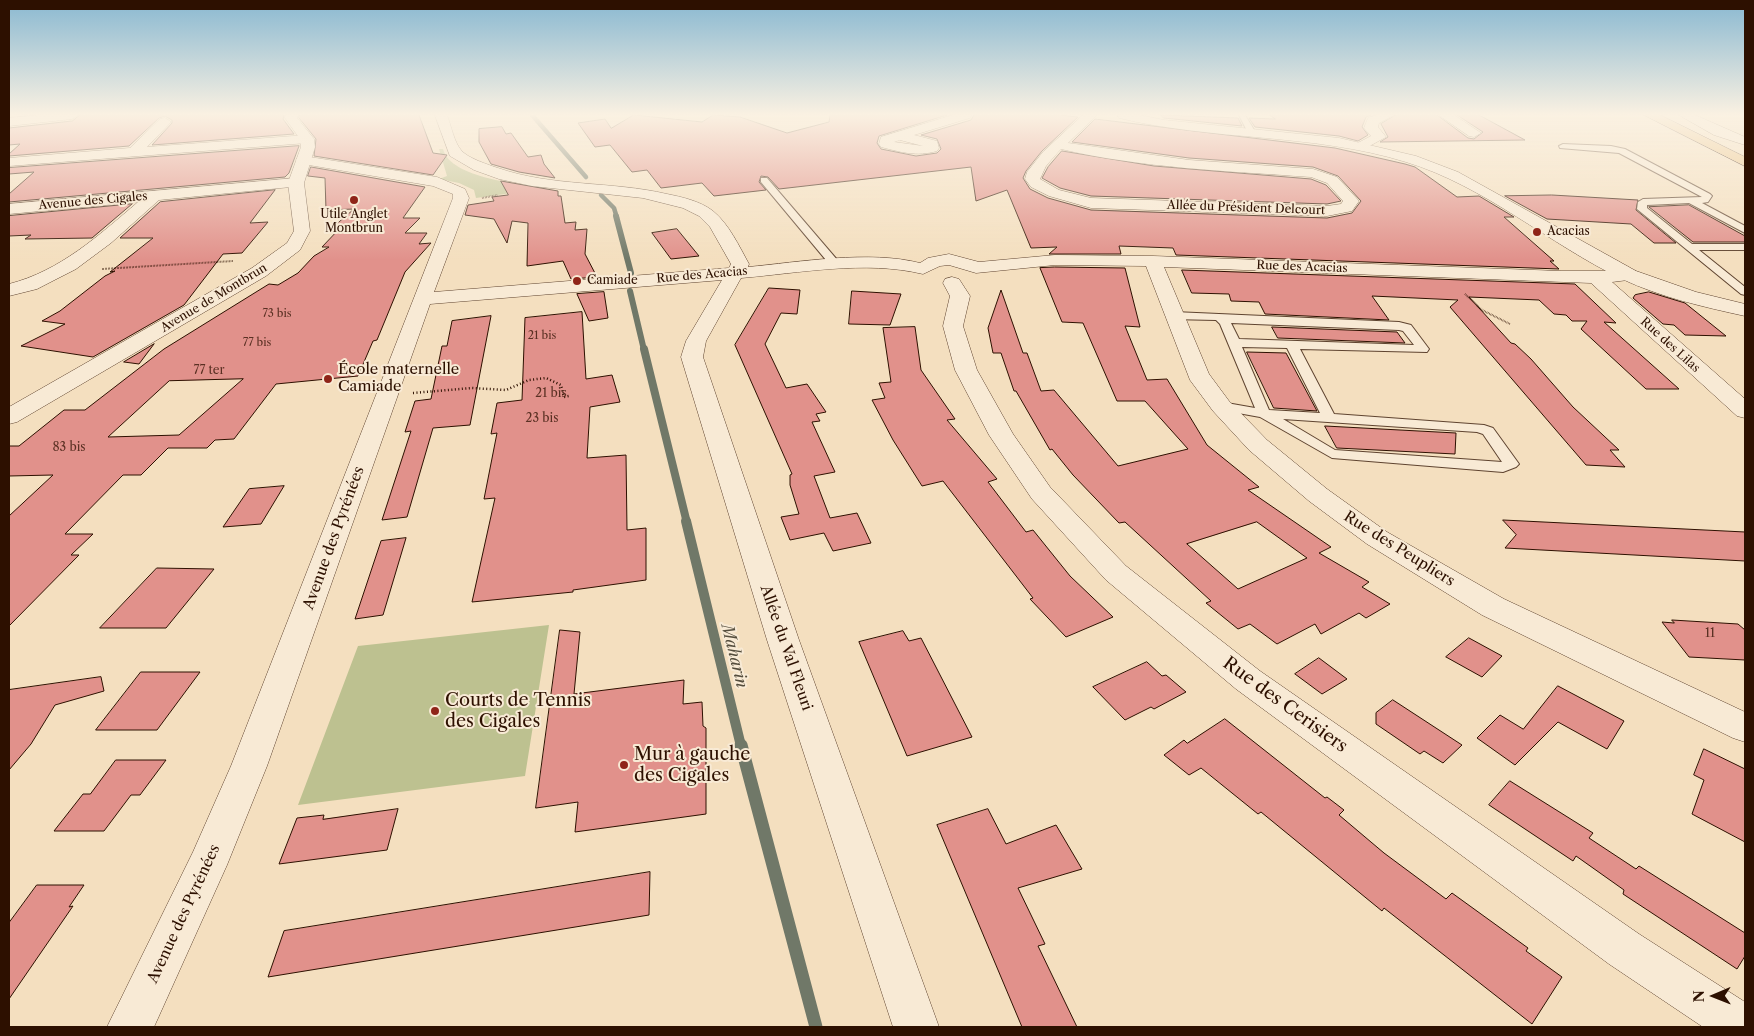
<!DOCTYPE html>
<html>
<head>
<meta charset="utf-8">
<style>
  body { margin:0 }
  #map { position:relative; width:1754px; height:1036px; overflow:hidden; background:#f4dfbf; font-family:"Libre Caslon Text",serif }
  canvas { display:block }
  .frame { position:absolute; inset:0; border:10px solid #2d1000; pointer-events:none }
  .north { position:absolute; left:1689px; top:971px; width:50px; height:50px; -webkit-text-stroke:4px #f8ead5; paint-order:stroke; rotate:269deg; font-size:14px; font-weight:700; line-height:20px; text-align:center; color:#2d1000 }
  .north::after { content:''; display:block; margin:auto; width:18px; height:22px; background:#2d1000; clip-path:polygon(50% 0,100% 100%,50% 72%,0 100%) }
</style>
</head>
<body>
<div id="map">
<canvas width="1754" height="1036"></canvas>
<div class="frame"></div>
<div class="north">N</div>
</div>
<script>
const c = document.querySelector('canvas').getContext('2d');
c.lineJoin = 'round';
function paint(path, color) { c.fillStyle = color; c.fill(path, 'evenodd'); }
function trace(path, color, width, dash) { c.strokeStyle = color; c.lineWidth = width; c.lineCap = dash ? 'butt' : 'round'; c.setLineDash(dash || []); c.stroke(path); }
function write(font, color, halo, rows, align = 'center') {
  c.font = font + ' "Libre Caslon Text",serif'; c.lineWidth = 4; c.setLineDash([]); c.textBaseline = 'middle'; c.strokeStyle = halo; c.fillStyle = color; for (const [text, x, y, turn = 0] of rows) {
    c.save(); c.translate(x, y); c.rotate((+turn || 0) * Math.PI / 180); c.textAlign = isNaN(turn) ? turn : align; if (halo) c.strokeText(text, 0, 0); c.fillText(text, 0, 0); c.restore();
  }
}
const green = new Path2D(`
  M439 149H443C451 179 522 184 548 188L476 198 474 190 459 183 439 179 447 176Z
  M549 625 525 776 298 805 358 646Z`);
const streamFar4 = new Path2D(`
  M532 115 586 177
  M601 195 614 208 617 218`);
const streamFar3 = new Path2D(`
  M616 216 631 273
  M630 291 644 350`);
const streamFar2 = new Path2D(`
  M644 349 687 523`);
const streamFar1 = new Path2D(`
  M686 521 741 746`);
const stream = new Path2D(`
  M741 745 816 1027`);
const building = new Path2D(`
  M80 115H284L283 119 294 134 152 145 172 123V120L165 116 159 118 129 146 9 156V154L20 144 9 145V128L72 121Z
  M300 115H419L433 153 447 155 433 175 314 156 316 139 299 118Z
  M634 115 702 122 713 115 740 117 787 133 829 122 830 115H947L879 136 877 143 881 149 916 156 937 153 941 149 937 139 921 135 971 120 974 115H1059L1078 117 1042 151 1026 171 1023 178 1030 189 1048 198 1091 210 1327 218 1352 213 1361 201 1338 176 1313 167 1189 158 1072 142 1095 119 1335 148 1405 164 1415 167 1457 197 1479 196 1514 217H1504L1554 261H1550L1559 269 1176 255 1173 248 1119 246 1121 254H1049L1057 247 1031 248 1007 190 976 201 971 167 779 189 768 177 761 176 759 182 766 190 714 196 702 183 661 188 647 170 632 172 610 145 595 147 578 123 605 119 611 128Z
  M1161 115 1238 118 1242 126 1164 118Z
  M1270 115H1371L1366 117 1362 127 1368 135 1358 141 1339 136 1255 127 1249 118 1275 119Z
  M1396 115H1437L1468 138 1474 139 1483 132 1457 115H1479L1525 140 1380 142 1388 137 1381 124Z
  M502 127 506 134 511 133 528 157 541 155 544 164 555 178 519 172 491 164 479 142V129Z
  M299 146 289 173 285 177 9 202V194L34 172 9 174V168Z
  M1062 151 1154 166 1311 179 1326 185 1341 201 1327 204 1091 196 1060 188 1042 178 1048 167Z
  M311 167 425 187 403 218H420L405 233H427L419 244 431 243 405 272 377 340 373 341 358 376 276 384 234 439 215 440 207 448H168L141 475H123L65 534H93L71 555H79L9 626V516L53 475 9 476V446H19L64 410H85L164 349 269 284 278 285 298 273 314 256 329 247H322L340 228H332L354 209 326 210 325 178 308 176ZM243 379 179 435 108 437 169 381Z
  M501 181 558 191V196H561L565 223 576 222 575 230 587 229 585 254 597 277 571 279 563 261 527 266 528 223 512 221 507 243 494 219 465 215 468 205 494 201 492 197 508 195Z
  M275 190 250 223 268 222 242 253 223 254 184 305 93 357 21 346 65 324 42 321 60 311 105 276 115 271 110 272 153 238H120L160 202Z
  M1552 195 1638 200 1636 210 1676 243H1654L1631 224 1547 219 1505 196Z
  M132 204 92 238 25 239 31 235 9 236V216Z
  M1689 205 1745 236V242H1693L1649 207Z
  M677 229 699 256 671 259 652 233Z
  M1055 267 1125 268 1140 327 1125 326 1147 380 1167 379 1207 445 1259 487 1248 490 1331 547 1319 553 1369 582 1362 587 1390 604 1366 618 1359 613 1321 634 1315 624 1277 644 1250 624 1238 629 1206 603 1211 601 1125 522 1119 523 1073 475 1052 449 1050 450 1016 391H1014L1001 353H993L988 328 1001 290 1023 353H1027L1041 391 1054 390 1118 466 1188 449 1145 401H1117L1083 323 1062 322 1040 268ZM1257 522 1307 558 1238 589 1187 544Z
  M1182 270 1575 284 1616 323 1604 322 1679 389H1646L1581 329 1587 321H1572L1566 315 1554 314 1539 300 1469 297 1511 343 1515 344 1531 359 1573 407 1619 450H1610L1625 467 1586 465 1450 307 1458 300 1372 296 1389 320 1265 314 1259 302 1231 301 1229 294 1192 293Z
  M769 288 800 290 797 314 781 313 765 344 786 388 807 384 826 412 816 414 820 421 812 422 835 472 814 476 830 518 857 513 871 543 833 551 824 533 790 540 781 517 799 514 790 485V475L792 474 735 345Z
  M852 291 901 294 890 325 849 324Z
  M604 292 608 318 589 321 577 294Z
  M1649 292 1685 303 1726 336 1685 335 1674 325 1663 324 1633 298 1635 295Z
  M582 312 586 379 612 375 620 402 590 407 587 458 626 455 627 530 646 528V580L573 590V592L472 602 495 498 484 499 497 433 491 434 497 403 522 400 525 318Z
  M491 316 470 425 433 428 407 517 382 520 411 431 405 432 415 401 431 399 442 346H447L452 321Z
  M915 327 921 370 955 419 947 420 997 479 988 482 1026 532 1033 530 1070 576 1113 617 1066 637 1030 599 1033 598 943 481 922 486 893 440 872 400 885 398 879 383 891 382 883 328Z
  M1272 327 1397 332 1405 343 1278 338Z
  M154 344 139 364 124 362Z
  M1247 352 1286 353 1317 411 1274 408Z
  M1325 426 1456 433 1455 454 1337 448Z
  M284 486 261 524 223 527 249 489Z
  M1503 520 1745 532V561L1505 548 1516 535Z
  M406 538 383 615 355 619 381 541Z
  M157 568 214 569 166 628H100Z
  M1672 620 1738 624 1745 630V660L1689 657 1662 622 1674 623Z
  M560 630 580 632 574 694 684 680 683 704 702 702 703 726 706 728V814L575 832 578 802 536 808Z
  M903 631 909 641 921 638 972 737 907 756 859 642Z
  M1469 638 1502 656 1482 677 1446 657Z
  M1319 658 1347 679 1322 694 1295 674Z
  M1147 662 1162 676 1166 675 1186 692 1154 709 1151 707 1125 720 1093 687Z
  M141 672H200L157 730H96Z
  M101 677 104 691 55 705 31 744 9 770V690Z
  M1558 686 1624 721 1607 749 1558 722 1515 765 1477 738 1500 715 1523 729Z
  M1393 700 1462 745 1443 763 1424 751 1420 754 1376 724V713Z
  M1225 719 1325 798 1327 797 1344 810 1339 815 1384 853 1446 899 1452 893 1528 948 1526 951 1562 977 1532 1024 1384 908 1382 911 1261 812 1258 814 1201 768 1189 775 1164 755 1184 740 1187 743Z
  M1704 749 1745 769V842L1692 814 1704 780 1694 775Z
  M116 760H166L140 795H131L104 831H54L83 794H90Z
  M1510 781 1593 833 1589 838 1636 869 1639 866 1745 933V956L1737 969 1623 894 1624 890 1576 856 1573 861 1489 805Z
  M398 809 387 850 279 864 297 818 324 815 323 819Z
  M988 809 1006 844 1056 825 1082 869 1018 888 1045 944 1038 946 1077 1027H1022L937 825Z
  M650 872 649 915 268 977 284 931Z
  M37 885H84L69 907 73 906 9 999V923Z`);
const pathFar1 = new Path2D(`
  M482 198 498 195
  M102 269 233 261
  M1465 294 1482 310 1510 324`);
const path = new Path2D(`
  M413 393 472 388 506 390 529 380 546 378 561 385 564 397 569 396`);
const service = new Path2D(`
  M1239 115H1245L1256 133 1255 135H1249Z
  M1563 144 1611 146 1625 149 1710 194 1712 196 1708 202 1702 203 1745 226V233L1689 203 1647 205V208L1692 244H1745V250H1699L1745 287V295L1741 294 1637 209 1638 202 1643 199 1702 197 1619 153 1560 148 1559 146Z
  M761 178H767L839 262V266H831L761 182Z
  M1174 312 1399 322 1411 325 1429 349 1427 352 1300 349 1334 414 1484 425 1493 428 1519 464 1516 467 1503 472 1332 458 1260 417 1216 409 1214 406 1216 403 1221 402 1255 408 1220 324 1216 320 1170 319V313ZM1231 323 1399 330 1403 331 1414 345 1239 339ZM1242 347 1287 348 1320 413 1269 410ZM1283 419 1477 432 1483 434 1502 462 1335 450Z`);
const minor = new Path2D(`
  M38 115H78L72 119 9 126V118Z
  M435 115H447C451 125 454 142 461 150 467 158 489 165 498 168 552 187 612 181 667 194 682 197 700 201 713 211 729 224 739 246 749 264L748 267C799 262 870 250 920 263L928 258 949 254 979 262 1055 255 1153 256 1561 271H1636L1638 275 1636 279 1612 282 1745 399V418L1737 416 1591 283 1164 267 1209 374 1229 401 1267 440 1327 489 1387 532 1504 599 1745 712V742L1733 738 1482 615 1367 544 1309 501 1249 450 1213 411 1190 380 1146 266 1055 265 976 273 949 265 940 266 923 274C865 260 800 273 741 278L706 341 703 357 799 640 939 1027H893L767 640 681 357 686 341 722 280 430 304 267 766 227 865 154 1027H107L193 852 231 766 453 198V194L433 186 303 164 296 160 298 157 303 156 437 177 465 189 469 198 434 292 729 268 731 264 710 227 699 216 683 208 643 198 532 186 499 179 474 170 450 156Z
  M953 115H972L970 118 914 135 937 141 939 148 937 151C917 157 901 152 881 147L879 144 881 137ZM900 140 923 146 894 142Z
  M1083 115H1097L1068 143 1189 160 1313 169 1337 177 1359 201 1352 211 1327 216 1091 208 1049 196 1031 187 1025 179 1027 172 1043 152ZM1061 149C1142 168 1228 171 1311 177L1327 183 1343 201 1341 204 1327 206 1091 198 1059 190 1040 179 1046 166Z
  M1377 115H1394L1379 123 1378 127 1386 137 1364 149H1354L1352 146 1371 136 1364 128 1368 118Z
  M1439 115H1454L1481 133 1474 137 1469 136Z
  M1679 115H1695L1745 137V145L1714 135Z
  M165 118 171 122 147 147 307 135 314 139 307 143 9 166V158L130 148 160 119Z
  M296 178 304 183 301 186 159 200 111 243 76 269 37 289 9 296V284C60 271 98 236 138 202L9 214V204Z
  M952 277 959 279 970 296 963 326 977 370 1013 434 1050 487 1126 566 1260 671 1639 934 1745 1002V1027H1703L1609 964 1236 689 1106 580 1032 499 989 435 955 370 943 326 950 296 943 283 945 279Z`);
const tertiary = new Path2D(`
  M286 115H298L297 118 314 139 315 147 304 183 310 231 300 250 266 276 17 422 9 424V407L252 268 287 243 294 231 288 183 301 147 300 139 285 118Z
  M1117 115H1140L1164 120 1339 138 1416 156 1458 172 1636 271 1696 292 1745 304V316C1704 307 1660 297 1622 279 1549 244 1485 186 1406 162 1313 133 1213 141 1119 118Z`);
const primary = new Path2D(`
  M1644 115H1660L1745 157V166Z`);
const markers = [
  [354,200,5,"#8f2418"],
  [1537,232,5,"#8f2418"],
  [577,281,5,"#8f2418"],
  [328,379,5,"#8f2418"],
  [435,711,5,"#8f2418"],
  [624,765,5,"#8f2418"]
];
const farNumbernames = [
  ["73 bis",277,314],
  ["21 bis",542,336],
  ["77 bis",257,343]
];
const farStreetnames = [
  ["Avenue des Cigales",93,201,-5],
  ["Allée du Président Delcourt",1246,208,2],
  ["Rue des Acacias",1302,267,2],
  ["Rue des Acacias",702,275,-5],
  ["Avenue de Montbrun",214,298,-31],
  ["Rue des Lilas",1670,345,42]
];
const farPoinames = [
  ["Utile Anglet",354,215,"center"],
  ["Montbrun",354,229,"center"],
  ["Acacias",1547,232],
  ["Camiade",587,281]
];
const numberNames = [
  ["77 ter",209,371],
  ["21 bis",551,394],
  ["23 bis",542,419],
  ["83 bis",69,448],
  ["11",1710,634]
];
const poiNames = [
  ["École maternelle",338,370],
  ["Camiade",338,387]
];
const streetNames = [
  ["Avenue des Pyrénées",334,538,-70],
  ["Rue des Peupliers",1399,549,32],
  ["Allée du Val Fleuri",786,648,71],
  ["Avenue des Pyrénées",184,914,-65]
];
const waterNames = [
  ["Maharin",734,656,76]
];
const nearPoinames = [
  ["Courts de Tennis",445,701],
  ["des Cigales",445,722],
  ["Mur à gauche",634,755],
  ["des Cigales",634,776]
];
const nearStreetnames = [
  ["Rue des Cerisiers",1285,705,36]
];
paint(green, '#bdc190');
trace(streamFar4, '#707868', 4.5);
trace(streamFar3, '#707868', 6);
trace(streamFar2, '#707868', 8);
trace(streamFar1, '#707868', 10);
trace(stream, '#707868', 13);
paint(building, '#e1918b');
trace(building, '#2d1000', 1);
trace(service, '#5f4430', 2);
trace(minor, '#5f4430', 1);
trace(tertiary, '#5f4430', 1);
trace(primary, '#2d1000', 1);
trace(pathFar1, '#2d1000', 2, [0.5, 1]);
trace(path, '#2d1000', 2.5, [1, 2.5]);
paint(service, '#f8ead5');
paint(minor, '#f8ead5');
paint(tertiary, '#f8ead5');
paint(primary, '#eac080');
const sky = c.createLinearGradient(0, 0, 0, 260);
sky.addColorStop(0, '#89b8d1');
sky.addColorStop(0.44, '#faf1e2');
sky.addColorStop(1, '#faf1e200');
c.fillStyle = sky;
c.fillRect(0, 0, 1754, 260);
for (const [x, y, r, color] of markers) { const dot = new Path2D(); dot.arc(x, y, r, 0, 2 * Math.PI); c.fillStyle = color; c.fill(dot); trace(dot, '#f8ead5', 2); }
write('11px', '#5a3023', null, farNumbernames);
write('12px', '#2d1000', '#f8ead5', farStreetnames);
write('12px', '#2d1000', '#f8ead5', farPoinames, 'left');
write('12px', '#5a3023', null, numberNames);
write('15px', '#2d1000', '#f8ead5', poiNames, 'left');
write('15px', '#2d1000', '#f8ead5', streetNames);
write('italic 16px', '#544d3d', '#f8ead5', waterNames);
write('18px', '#2d1000', '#f8ead5', nearPoinames, 'left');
write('18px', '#2d1000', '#f8ead5', nearStreetnames);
</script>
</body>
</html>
